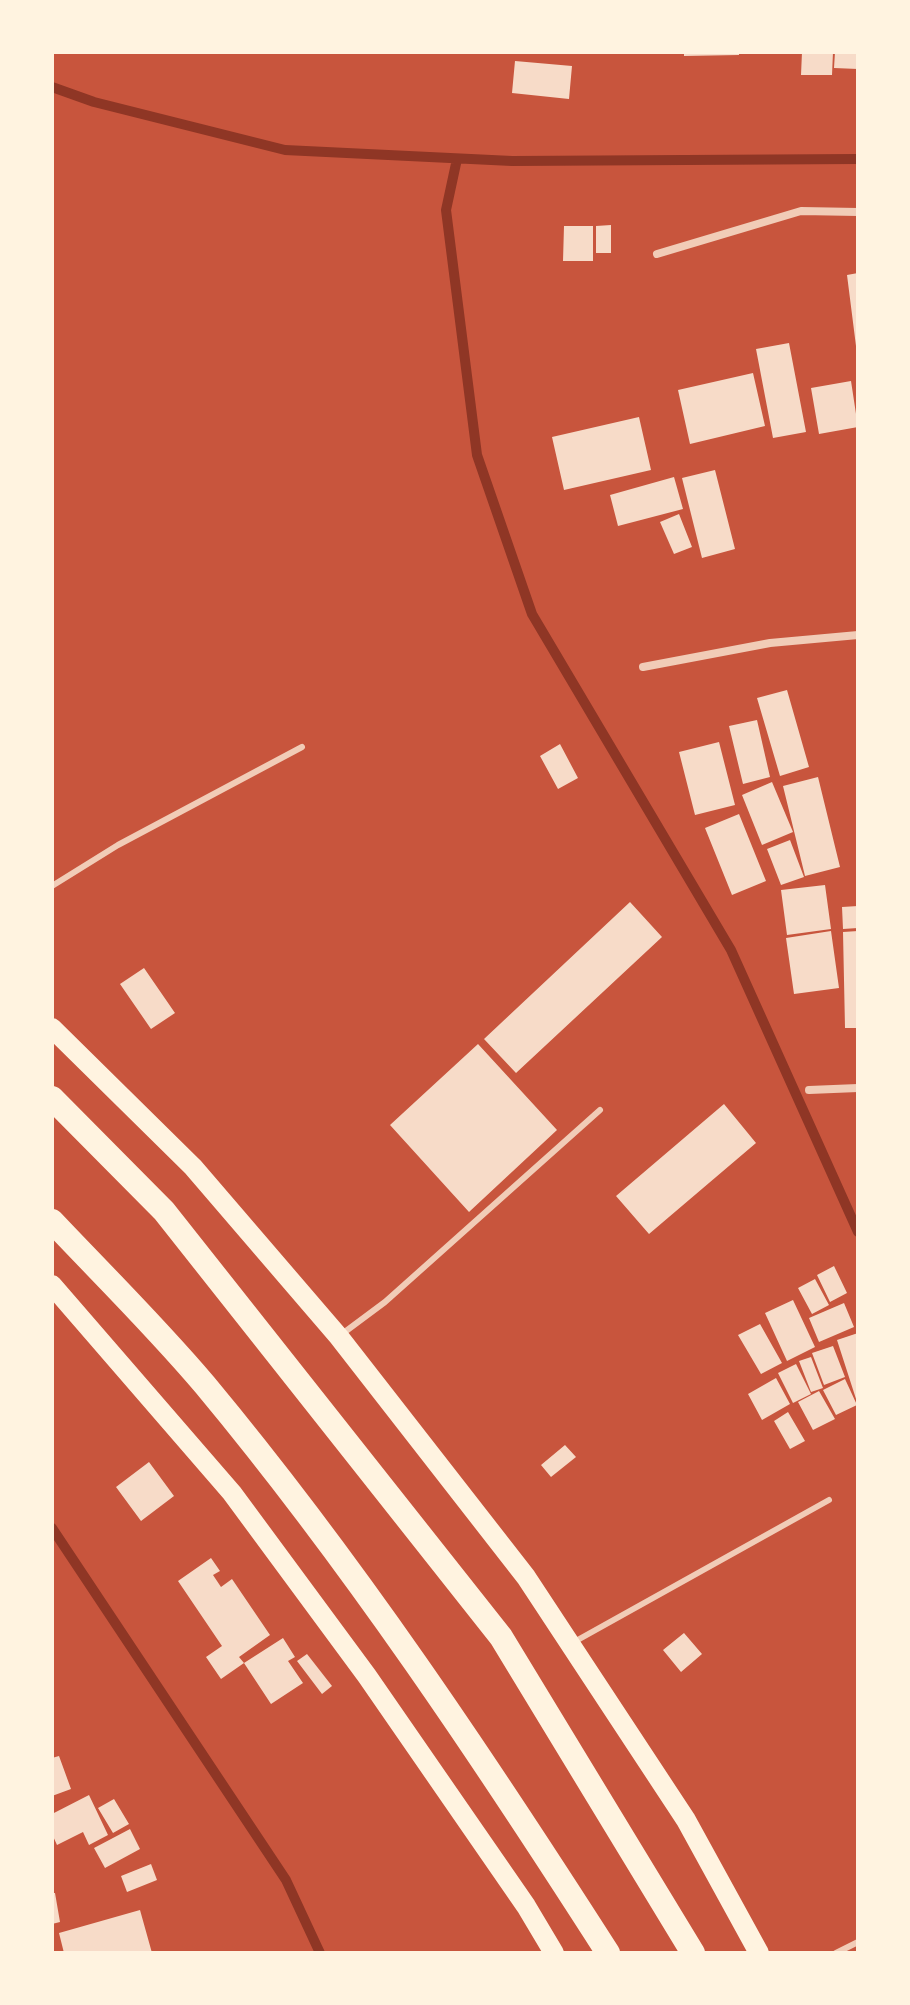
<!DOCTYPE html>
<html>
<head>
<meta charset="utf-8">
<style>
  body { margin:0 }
  #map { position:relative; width:910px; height:2005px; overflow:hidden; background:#c8553d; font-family:Montserrat,sans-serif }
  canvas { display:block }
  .frame { position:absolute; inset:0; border:54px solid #fff3e0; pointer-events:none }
</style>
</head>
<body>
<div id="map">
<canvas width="910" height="2005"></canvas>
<div class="frame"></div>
</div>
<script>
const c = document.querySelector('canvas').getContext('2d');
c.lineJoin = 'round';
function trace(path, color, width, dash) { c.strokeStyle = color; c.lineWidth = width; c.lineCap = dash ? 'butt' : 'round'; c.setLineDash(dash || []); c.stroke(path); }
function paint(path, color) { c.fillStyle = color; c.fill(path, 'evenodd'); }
const stream = new Path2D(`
  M52 87 94 102 285 150 512 161 858 159
  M457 159 446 210 477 455 532 614 731 950 858 1232
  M52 1528 286 1880 320 1953`);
const building = new Path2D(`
  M684 52H739V55L684 56Z
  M802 52H833L832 75H801Z
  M835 52H858V69L834 68Z
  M515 61 572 66 569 99 512 93Z
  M611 225V253H596V226Z
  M564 226H593V261H563Z
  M858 273V346H856L847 275Z
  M789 343 806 432 773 438 756 349Z
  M753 373 765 426 690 444 678 390Z
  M851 381 858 427 819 434 811 388Z
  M639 417 651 470 564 490 552 437Z
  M715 470 735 549 702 558 682 478Z
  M674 477 683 509 618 526 610 495Z
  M679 514 692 547 674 554 660 522Z
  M787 690 809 767 780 776 757 698Z
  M757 720 770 777 743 784 729 726Z
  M719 742 735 805 695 815 679 752Z
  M560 744 578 778 558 789 540 756Z
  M818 777 840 867 805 876 783 786Z
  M772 782 793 832 762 845 742 795Z
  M739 814 766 881 732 895 705 828Z
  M790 840 804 877 781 885 767 849Z
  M825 885 831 929 787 935 781 890Z
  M630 902 662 937 516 1073 484 1039Z
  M858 906V928L843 929 842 907Z
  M831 931 839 988 794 994 786 938Z
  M858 931V1028H845L843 932Z
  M144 968 175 1013 151 1029 120 984Z
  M478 1044 557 1130 469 1212 390 1125Z
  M724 1104 756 1143 649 1234 616 1196Z
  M834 1266 847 1293 830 1302 817 1275Z
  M815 1279 829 1305 812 1314 798 1288Z
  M793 1300 815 1347 787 1361 765 1313Z
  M844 1303 854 1327 819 1342 809 1318Z
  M760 1324 782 1363 761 1374 738 1335Z
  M858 1333V1402H857L837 1340Z
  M833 1346 845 1377 824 1385 812 1353Z
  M811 1357 823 1388 811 1392 799 1361Z
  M796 1364 811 1394 793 1403 778 1373Z
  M776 1378 790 1404 762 1420 748 1394Z
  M845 1379 857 1405 836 1415 823 1390Z
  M819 1391 835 1419 813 1430 798 1402Z
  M788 1412 805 1441 790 1449 774 1421Z
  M565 1445 576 1457 551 1477 541 1465Z
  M149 1462 174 1496 141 1521 116 1487Z
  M211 1558 220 1571 213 1575 221 1587 232 1579 270 1635 239 1657 244 1663 221 1679 206 1657 222 1646 178 1581Z
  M684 1633 702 1654 681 1672 663 1650Z
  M283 1638 295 1657 288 1661 303 1683 271 1704 244 1663Z
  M307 1654 332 1686 322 1694 297 1661Z
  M59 1756 71 1789 52 1796V1758Z
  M89 1795 108 1835 89 1845 83 1832 57 1845 52 1834V1814Z
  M114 1799 129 1824 113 1833 98 1808Z
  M130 1829 140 1849 105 1868 94 1848Z
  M151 1864 157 1880 127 1892 121 1876Z
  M52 1893H55L60 1922 52 1924Z
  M140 1910 152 1953H64L59 1933Z`);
const service = new Path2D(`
  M52 886 118 845 302 747
  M342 1334 385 1302 600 1110
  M574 1642 829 1500
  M836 1953 858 1942`);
const minor = new Path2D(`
  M657 254 801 211 858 212
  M643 667 770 643 858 635
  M809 1090 858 1088`);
const primary = new Path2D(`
  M52 1028 193 1167 339 1337 526 1577 686 1820 759 1953
  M52 1285 232 1493 367 1676 526 1906 554 1953`);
const motorway = new Path2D(`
  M52 1098 164 1211 501 1637 693 1953
  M52 1221C103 1275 157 1328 205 1385 353 1563 483 1758 608 1953`);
trace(stream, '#8f3625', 10);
paint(building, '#f7dbc8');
trace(service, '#f1ccb7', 6);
trace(minor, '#f1ccb7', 8);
trace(primary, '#fff3e0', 20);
trace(motorway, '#fff3e0', 24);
</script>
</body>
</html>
